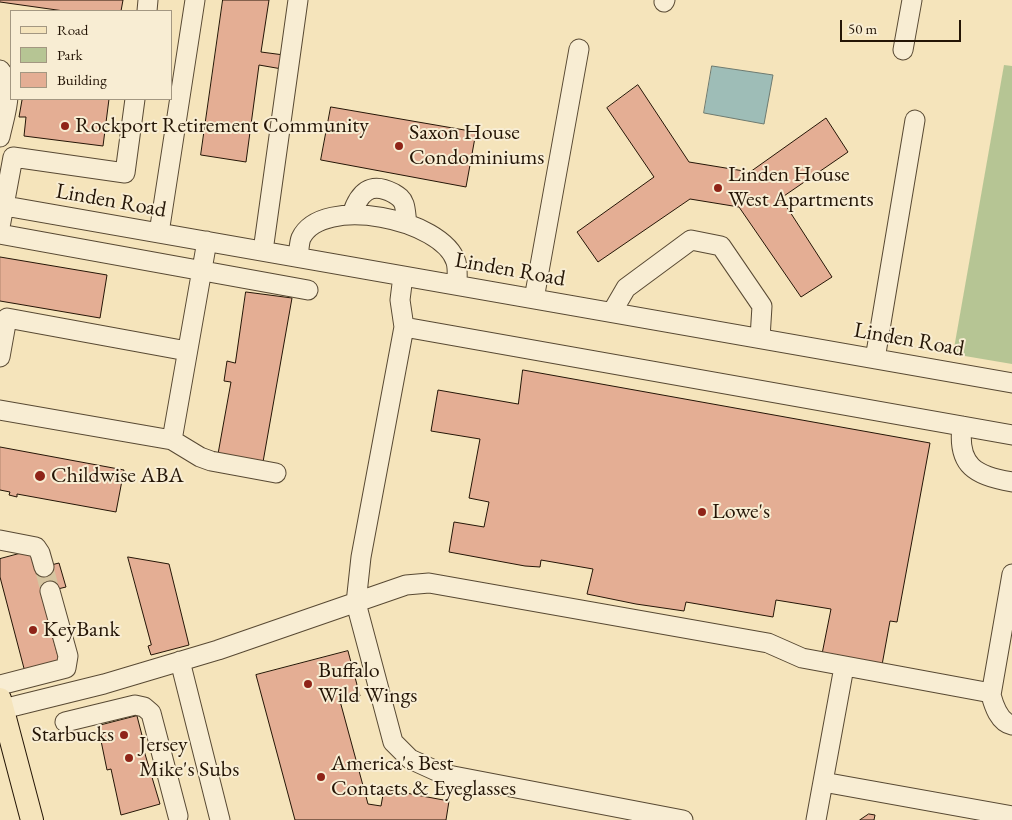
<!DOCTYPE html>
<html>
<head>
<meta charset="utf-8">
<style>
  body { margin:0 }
  #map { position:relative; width:1012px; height:820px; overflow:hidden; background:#f5e4bb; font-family:"EB Garamond",serif }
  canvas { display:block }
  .legend { position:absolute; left:10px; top:10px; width:162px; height:90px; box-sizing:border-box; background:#f8edd3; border:1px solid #a39781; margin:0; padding:6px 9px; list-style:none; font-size:15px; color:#241506 }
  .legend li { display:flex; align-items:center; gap:10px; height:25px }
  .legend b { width:25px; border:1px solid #a39781 }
  .scale { position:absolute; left:840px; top:20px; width:121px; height:22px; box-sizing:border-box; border:2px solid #241506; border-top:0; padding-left:6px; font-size:15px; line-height:18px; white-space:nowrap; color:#241506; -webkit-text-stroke:4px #f8edd3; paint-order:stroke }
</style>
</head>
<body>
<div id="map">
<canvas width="1012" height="820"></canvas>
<ul class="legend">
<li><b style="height:6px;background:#f5e4bb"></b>Road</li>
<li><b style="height:14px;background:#b6c594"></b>Park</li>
<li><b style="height:14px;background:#e4ae94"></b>Building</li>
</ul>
<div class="scale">50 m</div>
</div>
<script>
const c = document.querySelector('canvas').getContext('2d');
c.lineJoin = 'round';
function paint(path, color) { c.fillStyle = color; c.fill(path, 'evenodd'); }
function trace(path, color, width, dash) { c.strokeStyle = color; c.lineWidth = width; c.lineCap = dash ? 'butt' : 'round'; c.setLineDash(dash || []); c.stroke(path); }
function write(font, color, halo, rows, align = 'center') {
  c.font = font + ' "EB Garamond",serif'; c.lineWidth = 4; c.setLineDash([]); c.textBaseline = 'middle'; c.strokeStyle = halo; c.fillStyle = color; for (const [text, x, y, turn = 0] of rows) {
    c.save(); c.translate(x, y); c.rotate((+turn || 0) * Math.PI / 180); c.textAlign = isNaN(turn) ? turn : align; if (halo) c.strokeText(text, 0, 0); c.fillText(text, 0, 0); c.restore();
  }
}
const green = new Path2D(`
  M1004 65 1012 66V364L953 354Z`);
const water = new Path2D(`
  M712 66 773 75 764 124 704 113Z`);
const building = new Path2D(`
  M0 0H123L121 11H64L0 2Z
  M223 0H269L261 52 284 55 282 69 259 65 246 162 201 155Z
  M638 85 689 162 750 172 826 118 848 152 781 198 832 277 801 297 739 207 690 199 598 262 577 232 654 177 607 108Z
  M29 99H109L103 146 24 136 26 117H19L22 100Z
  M331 107 476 132 466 187 321 160Z
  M0 257 107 275 100 318 0 301Z
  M246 292 292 298 263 462 218 454 231 382 224 381 227 361 235 363Z
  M523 370 930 443 897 622 890 621 882 665 822 654 831 609 776 600 773 617 686 602 684 611 636 604 587 594 593 569 541 560 540 567 525 566 449 552 454 522 484 527 489 502 469 498 480 439 431 431 438 390 518 404Z
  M0 447 124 470 116 512 17 494V497L9 495 10 492 0 490Z
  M30 551 35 569 59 563 66 587 41 593 61 667 26 676 0 577V559Z
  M128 557 169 564 189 645 151 655 148 646 151 645Z
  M348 651 360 696 340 701 368 804 381 806 384 789 449 801 446 820H295L256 675Z
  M137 716 144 743 142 744 160 804 121 815 111 769 107 770 98 726Z
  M869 814 875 815 874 820H860Z`);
const minorTunnel = new Path2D(`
  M44 567 50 591`);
const minor = new Path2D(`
  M664 2 665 0
  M147 11 148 0
  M903 50 912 0
  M0 70C16 87 4 117 0 137
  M0 205 1012 383
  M352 214C359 193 370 181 393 193 398 196 402 198 404 204 406 210 406 218 407 224
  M0 227 13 157 125 173 135 99
  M159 233 195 0
  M0 234 308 290
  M263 251 298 0
  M298 257C299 252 299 243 301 238 322 194 443 219 456 262 458 269 457 278 457 285
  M403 276 400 300 404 327 361 557 356 603 393 742 410 759 443 774 683 820
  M534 299 579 49
  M612 312 626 288 691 240 721 246 762 306 760 338
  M404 327 1012 435
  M0 357 7 318 187 351
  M875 359 915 120
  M0 410 172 440 200 457 211 461 276 473
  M962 426C957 466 976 476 1012 482
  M172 440 207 241
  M0 540 36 547 40 553 44 567
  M1012 574 991 695C994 706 999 722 1012 725
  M180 661 220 820
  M0 685 66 668 68 656 50 591
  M3 709 104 684 218 650 406 585 429 583 768 643 802 658 991 693
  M65 722 135 705 144 707 151 713 178 816
  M823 782 1012 816
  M816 820 844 667`);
const major = new Path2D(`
  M0 699 32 820`);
const markers = [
  [65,126,5,"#8f2418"],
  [399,146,5,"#8f2418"],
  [718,188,5,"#8f2418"],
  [40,476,6,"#8f2418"],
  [702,512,5,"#8f2418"],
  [33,630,5,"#8f2418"],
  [308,684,5,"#8f2418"],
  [124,735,5,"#8f2418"],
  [129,758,5,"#8f2418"],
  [321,777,5,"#8f2418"]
];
const poiNames = [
  ["Rockport Retirement Community",75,126],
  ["Saxon House",409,133],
  ["Condominiums",409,158],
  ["Linden House",728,175],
  ["West Apartments",728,200],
  ["Childwise ABA",51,476],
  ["Lowe's",712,512],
  ["KeyBank",43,630],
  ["Buffalo",318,671],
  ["Wild Wings",318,696],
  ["Starbucks",114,735,"right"],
  ["Jersey",139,745],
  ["Mike's Subs",139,770],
  ["America's Best",331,764],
  ["Contacts & Eyeglasses",331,789]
];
const streetNames = [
  ["Linden Road",111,201,10],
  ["Linden Road",510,270,10],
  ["Linden Road",909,340,10]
];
paint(green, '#b6c594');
paint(water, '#9ebdb7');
trace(water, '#6d7a70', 1);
paint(building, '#e4ae94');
trace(building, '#241506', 1);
trace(minorTunnel, '#d6c5a0', 19, [19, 9]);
trace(minor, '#584933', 21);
trace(major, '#241506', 24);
trace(minor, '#f8edd3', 19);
trace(major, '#f5e4bb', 22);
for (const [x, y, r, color] of markers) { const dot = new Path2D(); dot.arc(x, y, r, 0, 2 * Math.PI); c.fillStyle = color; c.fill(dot); trace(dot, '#f8edd3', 2); }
write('22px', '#241506', '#f8edd3', poiNames, 'left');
write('22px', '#241506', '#f8edd3', streetNames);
</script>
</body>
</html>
